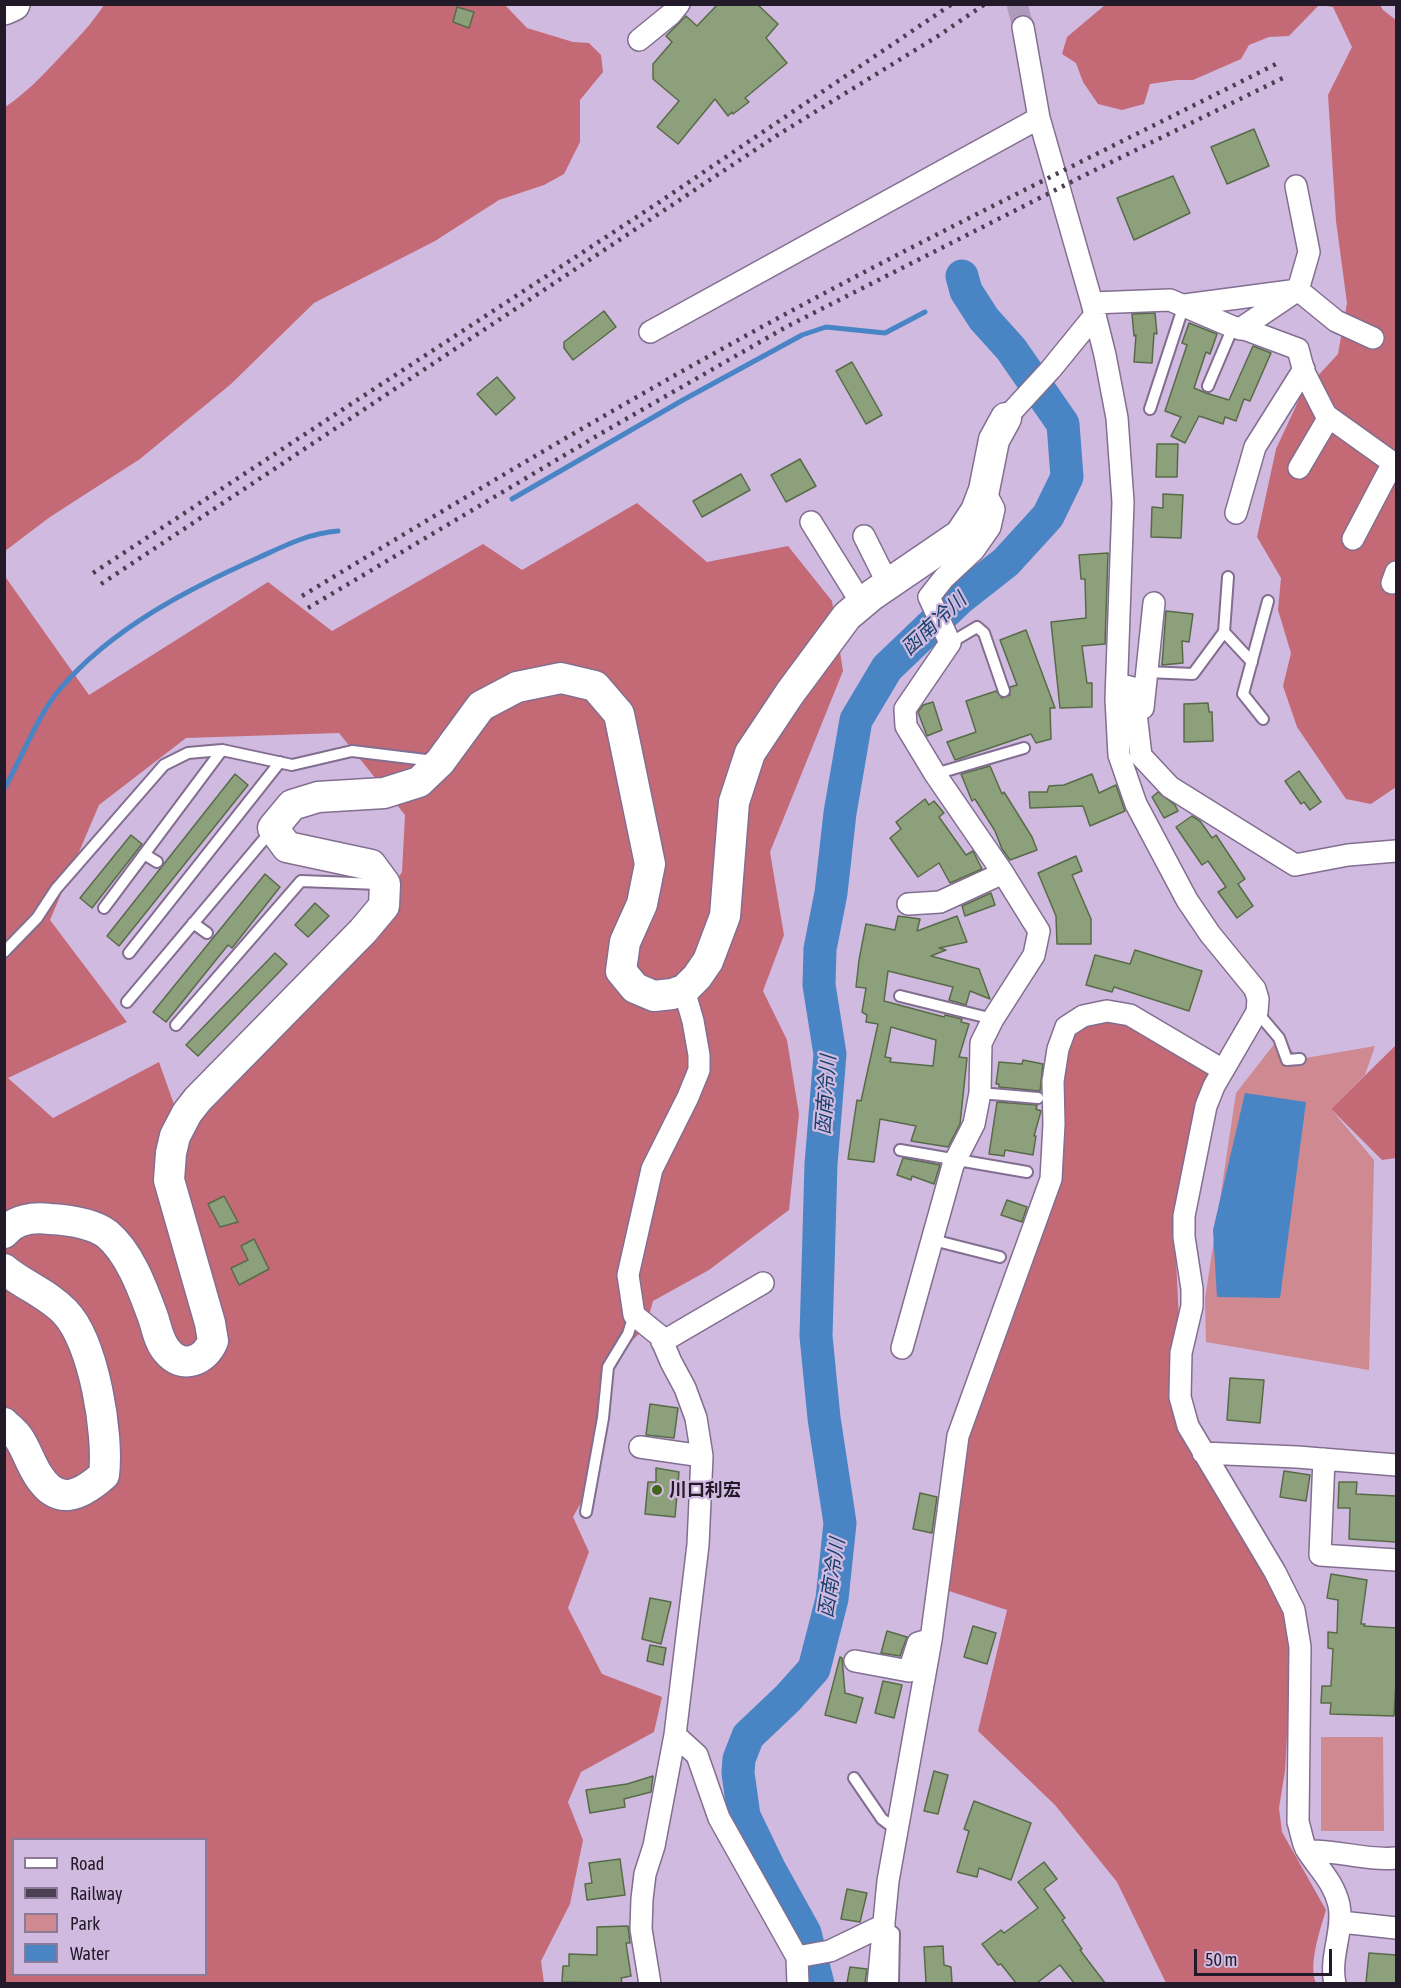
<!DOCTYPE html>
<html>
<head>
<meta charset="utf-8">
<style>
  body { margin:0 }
  #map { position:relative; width:1401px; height:1988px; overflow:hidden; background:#d1bae0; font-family:"Asap Condensed",sans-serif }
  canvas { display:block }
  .frame { position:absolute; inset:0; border:6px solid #221a28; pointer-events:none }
  .legend { position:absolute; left:12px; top:1838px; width:195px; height:138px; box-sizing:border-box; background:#d1bae0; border:2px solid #8b7a96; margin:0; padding:8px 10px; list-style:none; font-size:18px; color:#221a28 }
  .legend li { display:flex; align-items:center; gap:12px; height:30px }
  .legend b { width:30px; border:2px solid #8b7a96 }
  .scale { position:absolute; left:1194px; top:1949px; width:138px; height:27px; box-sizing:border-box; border:3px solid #221a28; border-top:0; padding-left:8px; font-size:18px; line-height:21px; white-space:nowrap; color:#221a28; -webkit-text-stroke:4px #d1bae0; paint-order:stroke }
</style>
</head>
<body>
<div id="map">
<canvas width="1401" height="1988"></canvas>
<div class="frame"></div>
<ul class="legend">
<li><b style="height:8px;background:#fff"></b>Road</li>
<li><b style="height:8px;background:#4b4053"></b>Railway</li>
<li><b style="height:16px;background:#ce8991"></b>Park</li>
<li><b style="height:16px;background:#4985c4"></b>Water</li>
</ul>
<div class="scale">50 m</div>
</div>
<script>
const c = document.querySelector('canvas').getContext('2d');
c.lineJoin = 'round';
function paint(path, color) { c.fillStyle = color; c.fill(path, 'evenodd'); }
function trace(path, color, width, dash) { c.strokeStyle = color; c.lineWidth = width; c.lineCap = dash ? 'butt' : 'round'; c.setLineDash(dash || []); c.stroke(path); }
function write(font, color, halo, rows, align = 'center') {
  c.font = font + ' "Asap Condensed","Noto Sans JP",sans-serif'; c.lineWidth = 4.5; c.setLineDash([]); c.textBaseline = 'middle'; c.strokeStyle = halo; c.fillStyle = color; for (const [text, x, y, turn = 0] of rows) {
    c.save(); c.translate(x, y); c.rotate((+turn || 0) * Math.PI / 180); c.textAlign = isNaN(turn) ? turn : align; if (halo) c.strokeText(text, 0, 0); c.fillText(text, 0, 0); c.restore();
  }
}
const green = new Path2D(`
  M1279 1038 1300 1059 1375 1046 1365 1075 1331 1109 1374 1160 1369 1370 1206 1342 1205 1299 1236 1093Z
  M1321 1737H1383L1384 1831H1321Z`);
const forest = new Path2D(`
  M104 5H505L527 28 573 42 589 43 601 55 603 72 580 100V142L564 174 544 185 499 200 435 241 314 303 231 384 140 459 50 517 5 551V107C25 94 41 77 58 59 75 41 91 25 104 5Z
  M1105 5H1380L1383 10 1396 20V787L1371 804 1346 799 1297 727 1283 686 1291 653 1278 610 1281 578 1257 537 1276 449 1302 393 1338 354 1347 303 1336 221 1328 95 1352 47 1333 7 1319 5 1289 36 1269 37 1249 45 1241 59 1193 80H1177L1150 84 1144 104 1122 110 1098 104 1083 82 1076 63 1062 54 1067 37Z
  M637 503 707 562 788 546 832 601 843 671 770 852 784 935 763 991 787 1040 799 1114 789 1210 709 1270 653 1301 646 1327 604 1368 593 1481 573 1517 589 1552 568 1608 602 1674 662 1697 654 1732 581 1772 568 1802 583 1840 570 1904 541 1961 544 1983H5L4 575 89 695 268 582 332 631 483 544 522 570ZM339 733 405 815 402 872 327 987 181 1124 159 1062 53 1118 8 1078 127 1022 50 920 99 805 186 738ZM14 1840H206V1974H14Z
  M1130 1015 1218 1079 1175 1239 1180 1340 1187 1421 1294 1610 1285 1771 1279 1808 1282 1832 1326 1910C1320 1930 1308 1965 1316 1983H1166L1117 1882 1055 1805 978 1731 1007 1610 946 1590 964 1448 1055 1164 1062 1071 1076 1024Z
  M1396 1045V1158L1382 1160 1331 1109Z`);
const water = new Path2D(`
  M1245 1093 1306 1102 1280 1298 1217 1297 1213 1230Z`);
const stream = new Path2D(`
  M959 295 966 291
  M512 499 683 400 802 335 826 327 885 333 925 312
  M4 789C22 758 37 716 60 689 112 628 188 589 260 557 286 545 310 533 338 531`);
const river = new Path2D(`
  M818 1984 805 1933 769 1868 744 1816 738 1773 739 1759 748 1736 788 1698 814 1669 832 1599 840 1523 824 1418 816 1336 821 1164 830 1054 819 985 820 949 831 893 840 813 856 720 887 668 959 599 1006 562 1048 516 1067 477 1063 424 1011 349 984 319 966 291 962 276`);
const building = new Path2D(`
  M718 4H757L778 24 766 38 787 63 745 98 749 102 733 114 732 112 728 116 715 99 678 144 657 127 679 101 653 79V64L672 42 666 36 686 16 697 26Z
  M457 7 474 12 469 28 453 22Z
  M1254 129 1269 166 1227 184 1211 147Z
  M1173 176 1190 213 1134 240 1117 198Z
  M604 311 616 327 573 360 564 348V342Z
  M1155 313 1157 334 1154 333 1152 363 1134 362 1136 335 1134 336 1132 314Z
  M1189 323 1217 334 1210 354 1206 352 1194 388 1206 393 1229 400 1253 346 1271 353 1250 401 1244 399 1236 421 1225 417 1223 424 1199 416 1185 443 1171 436 1181 417 1165 411 1187 345 1182 343Z
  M852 362 882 415 866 424 836 371Z
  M497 377 515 398 496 415 477 394Z
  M1157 444H1178L1177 477H1156Z
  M800 459 816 486 786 502 771 475Z
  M741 474 750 490 702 517 693 501Z
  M1163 494 1183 495 1181 538 1151 537 1152 507 1163 508Z
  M1108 553 1105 644 1082 646 1087 683H1092V707L1060 708 1051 622 1086 618 1085 579H1081L1079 555Z
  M1166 611 1193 614 1189 642 1182 641 1183 663 1162 665Z
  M1026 630 1055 708H1050L1051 739 1036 743 1031 734 955 760 947 742 976 732 966 701 996 691 1002 698 1010 695V687L1017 685 1000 640Z
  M933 702 942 730 927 736 918 712 923 705Z
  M1208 703 1209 712H1212L1213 741 1184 742V704Z
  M990 766 1002 794 1004 792 1032 837 1037 850 1010 860 1002 849 995 831 975 799 972 801 961 774Z
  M1299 771 1321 802 1310 810 1304 802 1301 804 1285 781Z
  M235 774 248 785 119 946 107 936Z
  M1092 774 1099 793 1116 785 1125 811 1090 826 1083 806 1030 808 1029 792H1047L1049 786 1064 785Z
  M1158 792 1175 805 1178 811 1164 818 1152 797Z
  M925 799 929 805 934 801 944 813 939 817 966 855 973 851 982 869 950 883 939 863 918 877 890 838 901 829 896 822Z
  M1192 816 1200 821 1212 838 1216 835 1245 879 1238 884 1253 906 1237 918 1218 892 1226 887 1208 861 1202 865 1176 827Z
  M131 835 142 844 92 908 80 898Z
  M1076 856 1082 871 1072 875 1091 919V944H1057L1056 916 1038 873Z
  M265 874 280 887 232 948 228 945 166 1022 153 1012Z
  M991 893 995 905 965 916 962 906Z
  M315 903 329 916 308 937 295 925Z
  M898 916 920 919 917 931 957 916 967 942 939 948 946 950 931 956 979 969 990 999 970 991 966 1005 949 1000 953 987 888 971 884 1001 944 1017 945 1015 962 1019 961 1022 969 1024 959 1057 967 1058 960 1124 948 1147 911 1141 916 1126 880 1119 874 1162 848 1159 857 1100 861 1101 878 1024 866 1022 867 1015 862 1012 866 988 856 987 859 960 866 924 895 930ZM891 1027 936 1040 933 1066 890 1062 891 1058 885 1057Z
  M1135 950 1202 971 1189 1011 1114 987 1112 992 1086 985 1095 955 1130 964Z
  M275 953 287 964 198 1056 186 1045Z
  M1023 1060 1043 1064 1040 1091 999 1087V1084H996L999 1062 1022 1064Z
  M997 1102 1037 1105 1036 1109 1041 1111 1034 1136H1036L1033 1155 1005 1150 1004 1156 989 1154Z
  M903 1158 940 1165 934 1184 912 1176 911 1180 897 1175Z
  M224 1196 238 1222 220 1227 208 1204Z
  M1007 1200 1027 1207 1022 1222 1001 1215Z
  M254 1239 269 1269 239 1285 231 1268 248 1260 241 1246Z
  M1230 1378 1264 1380 1260 1423 1227 1420Z
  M650 1404 678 1408 674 1438 646 1435Z
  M656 1468 679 1472 675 1517 645 1514 648 1482H656Z
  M1284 1471 1310 1475 1306 1501 1280 1497Z
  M1339 1482H1357L1356 1494 1396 1496V1542L1349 1539 1350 1508H1338Z
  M920 1493 937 1497 932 1533 913 1529Z
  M1331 1574 1367 1580 1361 1624H1365L1364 1626 1396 1628V1683L1394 1716 1330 1714 1331 1703H1321L1322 1686H1331L1333 1649 1328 1648V1632L1337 1633 1338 1600 1327 1598Z
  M650 1598 671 1602 661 1644 642 1639Z
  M973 1626 996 1633 987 1664 964 1657Z
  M887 1631 907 1637 900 1656 881 1653Z
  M650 1645 666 1648 663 1665 647 1661Z
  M840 1657 842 1658 845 1693 863 1698 856 1723 825 1715Z
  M883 1681 902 1685 894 1718 875 1713Z
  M934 1771 948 1775 938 1814 924 1811Z
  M653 1776 651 1792 624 1799 625 1807 590 1813 586 1790 627 1784Z
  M974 1801 1031 1823 1011 1880 979 1868 977 1877 957 1872 969 1831 964 1829Z
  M620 1859 625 1895 587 1900 585 1884 592 1883 589 1863Z
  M1044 1862 1057 1879 1044 1889 1065 1918 1062 1920 1082 1949 1080 1950 1105 1983H1074L1060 1965 1037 1983H1016L1001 1964 998 1965 982 1944 1001 1930 1004 1933 1038 1908 1018 1882Z
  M847 1889 867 1893 860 1922 841 1919Z
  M628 1926 630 1943H626L631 1976 621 1978 622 1983 562 1982 563 1966H569V1954L597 1955V1927Z
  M943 1946 944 1965 951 1967 952 1983H926L924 1947Z
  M1369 1953 1396 1955V1983H1366Z
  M850 1967 867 1969 865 1983H847Z`);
const streetTunnel = new Path2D(`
  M1017 4 1023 27`);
const lane = new Path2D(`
  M1208 386 1233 327
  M1150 409 1184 305
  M1224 632 1252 662
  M950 643 977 627 984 633 1004 691
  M1147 672 1193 674 1224 632 1228 577
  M1263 719 1243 694 1268 601
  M935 774 1024 748
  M144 854 157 862
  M104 908 222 750
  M193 923 207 933
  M4 952 37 918 56 889 164 765 188 753 222 750 292 765 352 751 434 761
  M129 953 280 762
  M900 996 993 1019
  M127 1002 271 831
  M1257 1012 1279 1038 1287 1060 1300 1059
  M176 1025 301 881 379 884
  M980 1093 1038 1098
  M900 1150 1027 1172
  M933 1240 1000 1257
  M586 1512 603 1418 608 1367 628 1334 634 1315
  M854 1778 882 1819 897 1830
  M884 1925 894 1933 893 1984`);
const street = new Path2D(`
  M1023 27 1039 118 1092 303 1105 355 1117 418 1123 502 1116 699 1119 755 1136 804 1187 900 1210 934 1255 989 1258 999 1257 1012 1214 1086 1206 1106 1184 1216V1237L1192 1289V1306L1181 1353 1180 1397 1188 1426 1275 1572 1294 1610 1300 1647 1298 1822C1301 1831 1302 1841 1306 1849 1318 1868 1334 1882 1339 1905 1344 1931 1329 1957 1335 1984
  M639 40 671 14 679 4
  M1092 303 1170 300 1233 327 1247 330 1298 349 1304 372 1326 415 1396 465
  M1185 305 1298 290 1336 321 1373 338
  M1240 329 1298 290 1309 252 1296 186
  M650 332 1039 118
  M1006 418 1051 369 1095 315
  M1299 468 1329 417
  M1236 513 1255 447 1304 369
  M811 522 862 604
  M864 536 888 584
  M1353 539 1393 463
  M1392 583 1396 572
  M1117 684 1133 688 1141 756 1170 787 1295 865 1348 855 1396 851
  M1143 708 1154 603
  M908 904 940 902 1003 873
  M662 1342 763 1283
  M902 1348 953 1165 974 1124 980 1093 981 1043 993 1019 1034 955 1039 931 1003 873 935 774 906 726 905 709 950 643 929 597 944 578 974 550 990 527 994 509 984 490
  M640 1447 702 1456
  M1203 1453 1297 1457 1396 1465
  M1324 1459 1320 1555 1396 1560
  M855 1661 909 1671 918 1643 928 1640
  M675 1735 697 1755 719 1818 797 1957 798 1984
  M1308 1851C1338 1850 1366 1861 1396 1858
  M1341 1922 1396 1928
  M797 1957 830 1951 884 1925
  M650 1984 641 1929 642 1899 645 1874 654 1846 675 1735 698 1545 702 1456 696 1418 685 1388 671 1362 660 1336 634 1315 628 1275 652 1169 688 1097 699 1070V1055L693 1021 684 990
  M878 1984 888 1881 931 1640 958 1436 1051 1179 1054 1124 1053 1081 1058 1049 1066 1027 1083 1016 1107 1011 1130 1015 1223 1070`);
const secondary = new Path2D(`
  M4 1233C15 1219 34 1217 50 1219 68 1220 92 1223 107 1234 130 1253 143 1290 153 1317 157 1329 159 1342 167 1351 182 1370 205 1361 213 1341L210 1323 169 1180 171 1153 175 1136 187 1113 198 1099 363 931 384 906 385 884 371 865 287 847 273 828 292 805 318 797 384 793 419 782 440 762 481 706 517 687 561 678 595 686 619 714 650 864 642 904 625 942 621 971 635 988 654 996 672 994 684 990 697 977 708 961 725 916 734 802 750 753 790 693 847 616 872 595 960 535 976 511 984 490 994 440 1006 418
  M4 1269C23 1285 48 1294 65 1312 94 1342 109 1435 104 1475 80 1496 58 1507 38 1475 30 1463 26 1448 18 1437 14 1432 9 1428 4 1423`);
const primary = new Path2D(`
  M4 8 13 4`);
const rail = new Path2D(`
  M93 573 658 203 952 4
  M101 584 776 136 938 36 985 4
  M302 596C460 500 618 405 780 317 944 228 1112 147 1278 63
  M308 608 600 434 786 327 1083 176 1287 76`);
const markers = [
  [657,1490,6,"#42641b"]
];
const poiNames = [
  ["川口利宏",669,1490]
];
const waterNames = [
  ["函南冷川",934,624,-43],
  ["函南冷川",826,1095,-86],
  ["函南冷川",832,1578,-81]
];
paint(green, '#ce8991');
paint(forest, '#c46a77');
paint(water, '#4985c4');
trace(stream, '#4985c4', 5);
trace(river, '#4985c4', 33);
paint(building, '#8ba07b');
trace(building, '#586b48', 1.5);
trace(streetTunnel, '#ae9abb', 21, [21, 10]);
trace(lane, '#826e90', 14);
trace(street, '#826e90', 24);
trace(secondary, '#826e90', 33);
trace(primary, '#826e90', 36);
trace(lane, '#fff', 10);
trace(street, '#fff', 21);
trace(secondary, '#fff', 30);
trace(primary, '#fff', 33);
trace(rail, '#4b4053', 4.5, [3, 6]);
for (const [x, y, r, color] of markers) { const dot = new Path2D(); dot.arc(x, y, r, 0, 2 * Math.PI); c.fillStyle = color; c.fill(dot); trace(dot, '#d1bae0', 2); }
write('bold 18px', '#221a28', '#d1bae0', poiNames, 'left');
write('italic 20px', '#15406b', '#d1bae0', waterNames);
</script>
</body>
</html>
